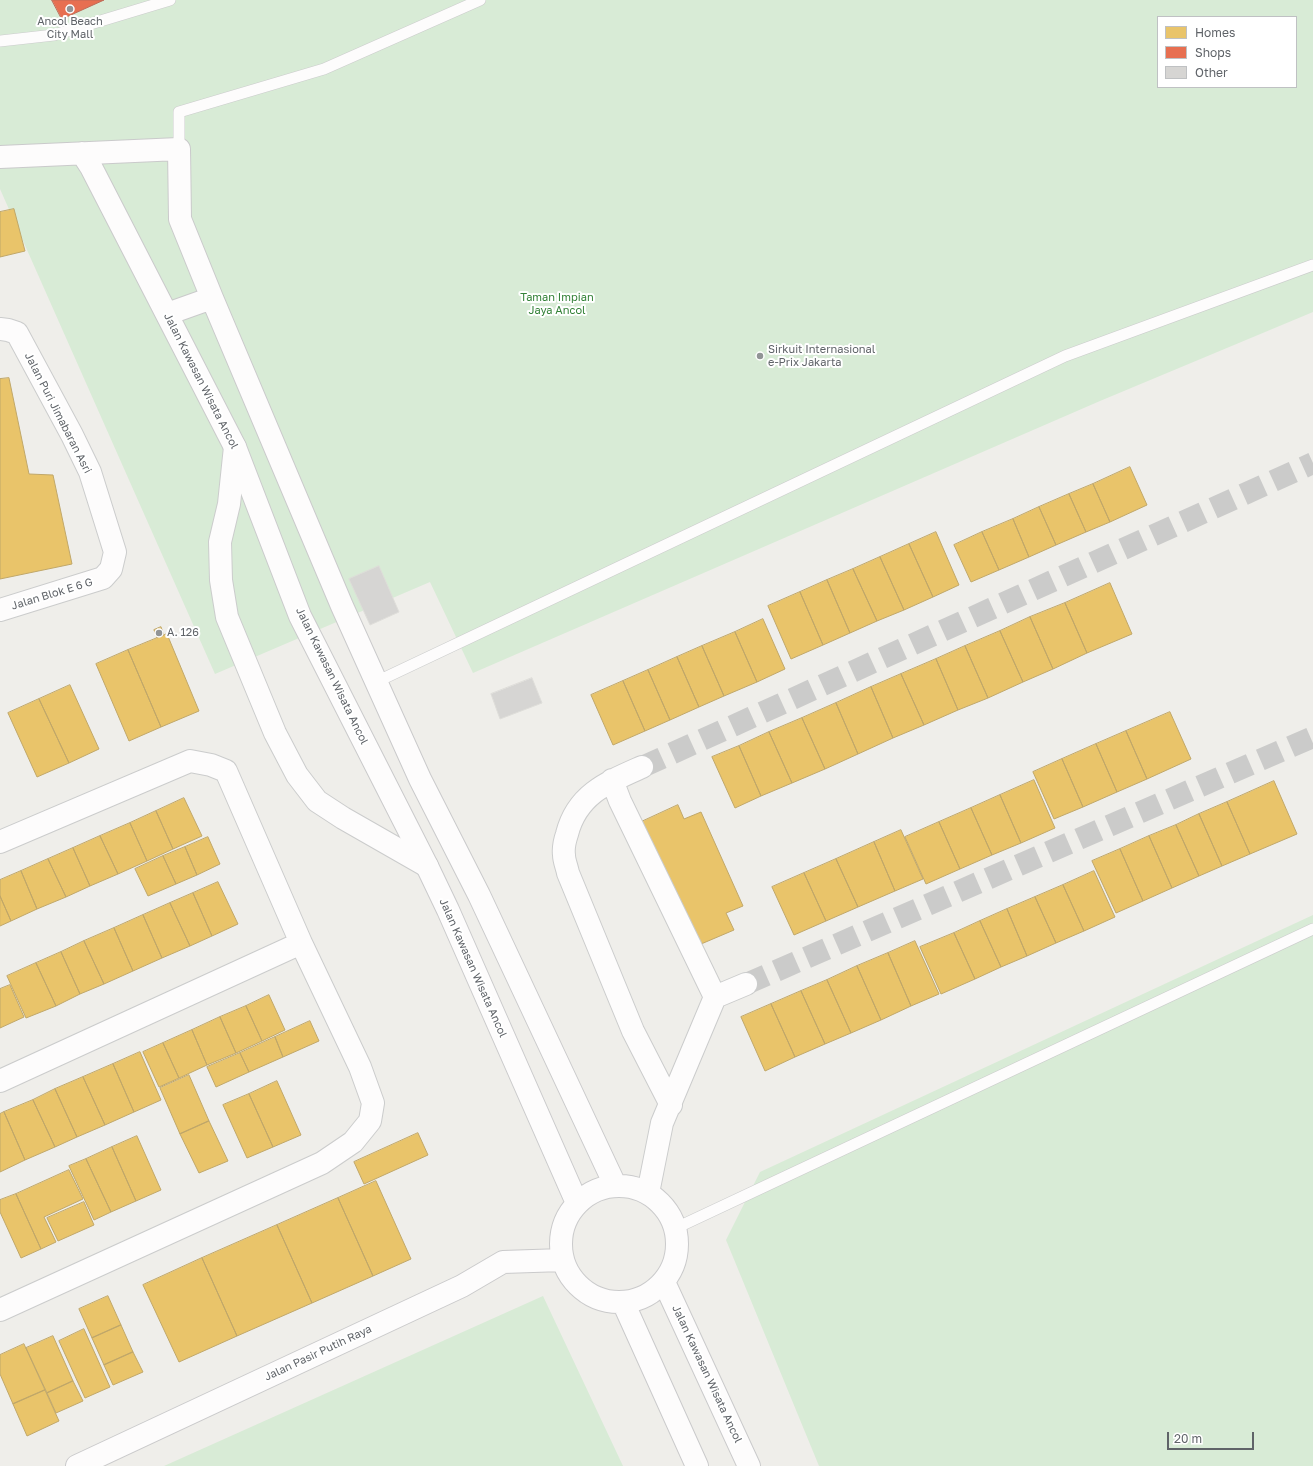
<!DOCTYPE html>
<html>
<head>
<meta charset="utf-8">
<style>
  body { margin:0 }
  #map { position:relative; width:1313px; height:1466px; overflow:hidden; background:#efeeea; font-family:"Golos Text",sans-serif }
  canvas { display:block }
  .legend { position:absolute; left:1157px; top:16px; width:140px; height:72px; box-sizing:border-box; background:#fff; border:1px solid #bfc1c3; margin:0; padding:5px 7px; list-style:none; font-size:12px; color:#5f6368 }
  .legend li { display:flex; align-items:center; gap:8px; height:20px }
  .legend b { width:20px; border:1px solid #bfc1c3 }
  .scale { position:absolute; left:1167px; top:1432px; width:87px; height:18px; box-sizing:border-box; border:2px solid #5f6368; border-top:0; padding-left:5px; font-size:12px; line-height:14px; white-space:nowrap; color:#5f6368; -webkit-text-stroke:3px #fff; paint-order:stroke }
</style>
</head>
<body>
<div id="map">
<canvas width="1313" height="1466"></canvas>
<ul class="legend">
<li><b style="height:11px;background:#e9c46a"></b>Homes</li>
<li><b style="height:11px;background:#e76f51"></b>Shops</li>
<li><b style="height:11px;background:#d6d5d3"></b>Other</li>
</ul>
<div class="scale">20 m</div>
</div>
<script>
const c = document.querySelector('canvas').getContext('2d');
c.lineJoin = 'round';
function paint(path, color) { c.fillStyle = color; c.fill(path, 'evenodd'); }
function trace(path, color, width, dash) { c.strokeStyle = color; c.lineWidth = width; c.lineCap = dash ? 'butt' : 'round'; c.setLineDash(dash || []); c.stroke(path); }
function write(font, color, halo, rows, align = 'center') {
  c.font = font + ' "Golos Text",sans-serif'; c.lineWidth = 4; c.setLineDash([]); c.textBaseline = 'middle'; c.strokeStyle = halo; c.fillStyle = color; for (const [text, x, y, turn = 0] of rows) {
    c.save(); c.translate(x, y); c.rotate((+turn || 0) * Math.PI / 180); c.textAlign = isNaN(turn) ? turn : align; if (halo) c.strokeText(text, 0, 0); c.fillText(text, 0, 0); c.restore();
  }
}
const green = new Path2D(`
  M0 0H1313V312L1100 401 473 673 430 582 215 674 0 189ZM1158 17H1296V87H1158Z
  M1313 915V1466H819L726 1240 760 1172Z
  M543 1296 623 1466H164Z`);
const homes = new Path2D(`
  M14 209 25 251 0 257V212Z
  M9 378 29 474 53 475 72 564 0 579V379Z
  M1130 467 1147 505 1110 522 1093 484Z
  M1093 484 1110 522 1086 532 1069 494Z
  M1069 494 1086 532 1056 545 1039 507Z
  M1039 507 1056 545 1029 557 1013 519Z
  M1013 519 1029 557 999 570 982 532Z
  M936 532 959 585 933 597 909 544Z
  M982 532 999 570 971 582 954 545Z
  M909 544 933 597 904 610 880 557Z
  M880 557 904 610 877 621 853 569Z
  M853 569 877 621 850 633 827 580Z
  M827 580 850 633 823 645 800 592Z
  M1110 583 1132 634 1087 653 1065 603Z
  M800 592 823 645 791 659 768 606Z
  M1065 603 1087 653 1053 669 1030 617Z
  M1030 617 1053 669 1023 682 1000 631Z
  M763 619 785 669 757 682 735 632Z
  M161 627 164 635 157 638 154 630Z
  M1000 631 1023 682 988 698 965 646Z
  M735 632 757 682 724 696 702 646Z
  M167 634 199 711 161 727 128 650Z
  M702 646 724 696 699 707 677 657Z
  M965 646 988 698 958 710 936 659Z
  M128 650 161 727 129 741 96 664Z
  M677 657 699 707 670 720 648 670Z
  M936 659 958 710 924 725 901 674Z
  M648 670 670 720 645 731 623 681Z
  M901 674 924 725 893 738 871 687Z
  M623 681 645 731 613 745 591 695Z
  M70 685 99 749 69 763 39 699Z
  M871 687 893 738 858 754 836 703Z
  M39 699 69 763 37 777 8 713Z
  M836 703 858 754 825 769 802 718Z
  M1170 712 1191 759 1147 779 1126 731Z
  M802 718 825 769 792 783 769 732Z
  M1126 731 1147 779 1117 792 1096 744Z
  M769 732 792 783 761 796 739 746Z
  M1096 744 1117 792 1083 807 1062 759Z
  M739 746 761 796 735 808 712 757Z
  M1062 759 1083 807 1054 819 1033 772Z
  M1034 780 1055 828 1021 843 1000 795Z
  M1274 781 1297 834 1250 854 1227 802Z
  M1000 795 1021 843 992 855 971 808Z
  M184 798 202 836 173 849 156 811Z
  M1227 802 1250 854 1222 866 1199 814Z
  M678 805 684 819 701 812 743 906 726 913 734 930 694 947 639 823Z
  M971 808 992 855 960 869 939 822Z
  M156 811 173 849 147 861 130 823Z
  M1199 814 1222 866 1199 876 1176 825Z
  M939 822 960 869 926 884 905 837Z
  M130 823 147 861 118 874 100 836Z
  M1176 825 1199 876 1172 888 1149 836Z
  M901 830 923 879 895 891 874 842Z
  M100 836 118 874 90 886 73 848Z
  M1149 836 1172 888 1143 901 1120 849Z
  M208 837 220 864 197 875 185 847Z
  M874 842 895 891 858 907 836 859Z
  M185 847 197 875 176 884 163 856Z
  M73 848 90 886 66 897 48 859Z
  M1120 849 1143 901 1116 913 1092 861Z
  M163 856 176 884 148 896 135 869Z
  M48 859 66 897 37 909 21 871Z
  M836 859 858 907 826 921 804 873Z
  M21 871 37 909 11 921 0 896V880Z
  M1094 871 1115 917 1084 931 1063 885Z
  M804 873 826 921 794 935 772 887Z
  M218 882 238 924 212 936 193 893Z
  M1063 885 1084 931 1056 943 1035 897Z
  M193 893 212 936 190 946 170 903Z
  M0 896 11 921 0 926Z
  M1035 897 1056 943 1027 956 1007 909Z
  M170 903 190 946 162 958 143 915Z
  M1007 909 1027 956 1001 967 980 921Z
  M143 915 162 958 133 971 114 928Z
  M980 921 1001 967 975 979 954 933Z
  M114 928 133 971 104 984 84 941Z
  M954 933 975 979 941 994 920 947Z
  M84 941 104 984 80 994 61 952Z
  M915 941 939 994 911 1006 888 953Z
  M61 952 80 994 56 1006 36 963Z
  M888 953 911 1006 881 1020 857 966Z
  M36 963 56 1006 26 1018 7 976Z
  M857 966 881 1020 851 1033 827 980Z
  M827 980 851 1033 825 1044 801 991Z
  M10 985 24 1017 0 1028V989Z
  M801 991 825 1044 795 1057 771 1004Z
  M269 995 285 1030 262 1041 246 1006Z
  M771 1004 795 1057 765 1071 741 1017Z
  M246 1006 262 1041 236 1053 220 1017Z
  M220 1017 236 1053 207 1065 192 1030Z
  M310 1021 319 1041 283 1057 275 1037Z
  M192 1030 207 1065 179 1078 163 1043Z
  M275 1037 283 1057 249 1072 240 1053Z
  M163 1043 179 1078 159 1087 143 1052Z
  M140 1052 161 1100 134 1112 113 1064Z
  M240 1053 249 1072 216 1087 207 1067Z
  M113 1064 134 1112 105 1125 83 1077Z
  M189 1075 209 1121 180 1134 160 1088Z
  M83 1077 105 1125 77 1137 55 1089Z
  M277 1081 301 1135 273 1147 249 1094Z
  M55 1089 77 1137 55 1147 33 1100Z
  M249 1094 273 1147 247 1158 223 1105Z
  M33 1100 55 1147 25 1160 4 1112Z
  M4 1112 25 1160 0 1172V1114Z
  M209 1121 228 1161 199 1173 180 1134Z
  M418 1133 428 1155 364 1184 354 1162Z
  M137 1136 161 1190 136 1201 112 1147Z
  M112 1147 136 1201 111 1212 86 1159Z
  M86 1159 111 1212 94 1220 69 1166Z
  M69 1170 83 1199 44 1217 56 1242 41 1249 16 1194Z
  M376 1181 411 1259 373 1276 338 1198Z
  M16 1194 41 1249 21 1258 0 1212V1200Z
  M338 1198 373 1276 312 1303 277 1225Z
  M84 1202 94 1225 58 1241 47 1218Z
  M277 1225 312 1303 237 1336 202 1258Z
  M202 1258 237 1336 179 1362 143 1285Z
  M108 1296 121 1325 92 1338 79 1309Z
  M121 1325 133 1352 104 1365 92 1338Z
  M84 1329 110 1387 85 1398 59 1341Z
  M53 1336 73 1381 47 1393 26 1348Z
  M24 1344 45 1390 13 1404 0 1374V1355Z
  M133 1352 143 1372 113 1385 104 1365Z
  M73 1381 83 1401 56 1413 47 1393Z
  M45 1390 59 1421 27 1436 13 1404Z`);
const shops = new Path2D(`
  M52 0H104L62 19Z`);
const building = new Path2D(`
  M379 566 399 612 370 625 349 579Z
  M532 678 542 703 500 719 491 694Z`);
const streetTunnel = new Path2D(`
  M642 767 1313 463
  M746 984 1313 737`);
const lane = new Path2D(`
  M0 41 54 35 170 0
  M179 149V112L324 69 480 0
  M376 682 1065 356 1313 265
  M676 1228 1313 929`);
const street = new Path2D(`
  M0 329 8 330 17 333 72 435 90 472 115 552 111 569 103 578 0 610
  M235 447 229 504 220 542 221 580 227 617 275 733 297 775 317 801 343 818 427 866
  M642 767C608 782 577 794 567 834 565 840 563 848 564 855 564 861 567 867 568 873L633 1031 671 1105
  M612 780 620 801 715 997
  M0 842 190 761 211 765 226 771 301 943 360 1067 373 1103 370 1121 353 1142 322 1163 0 1310
  M0 1081 301 943
  M648 1193 662 1123 715 997 746 984`);
const secondary = new Path2D(`
  M82 153 91 167 235 447 300 616 427 866 448 910 577 1203
  M0 157 179 149 180 219 212 298 342 606 420 779 479 895 615 1185
  M167 314 212 298
  M561 1244a58 58 0 1 1 116 0a58 58 0 1 1-116 0Z
  M664 1282 749 1466
  M623 1302 697 1466
  M77 1466 462 1286 503 1262 563 1260`);
const markers = [
  [70,9,4,"#919496"],
  [760,356,4,"#919496"],
  [159,633,4,"#919496"]
];
const poiNames = [
  ["Ancol Beach",70,22,"center"],
  ["City Mall",70,35,"center"],
  ["Sirkuit Internasional",768,350],
  ["e-Prix Jakarta",768,363],
  ["A. 126",167,633]
];
const parkNames = [
  ["Taman Impian",557,298],
  ["Jaya Ancol",557,311]
];
const streetNames = [
  ["Jalan Kawasan Wisata Ancol",201,381,63],
  ["Jalan Puri Jimabaran Asri",58,413,63],
  ["Jalan Blok E 6 G",52,594,-17],
  ["Jalan Kawasan Wisata Ancol",332,676,64],
  ["Jalan Kawasan Wisata Ancol",473,968,66],
  ["Jalan Pasir Putih Raya",318,1353,-25],
  ["Jalan Kawasan Wisata Ancol",707,1374,65]
];
paint(green, '#d8ebd6');
paint(homes, '#e9c46a');
trace(homes, '#c0a769', 1);
paint(shops, '#e76f51');
trace(shops, '#be6b58', 1);
paint(building, '#d6d5d3');
trace(building, '#deddd9', 1);
trace(streetTunnel, '#cbcbca', 22, [22, 11]);
trace(lane, '#cbcccc', 12);
trace(street, '#cbcccc', 24);
trace(secondary, '#cacacb', 24);
trace(lane, '#fdfcfc', 11);
trace(street, '#fdfcfc', 22);
trace(secondary, '#fdfcfc', 22);
for (const [x, y, r, color] of markers) { const dot = new Path2D(); dot.arc(x, y, r, 0, 2 * Math.PI); c.fillStyle = color; c.fill(dot); trace(dot, '#fff', 1.5); }
write('11px', '#5f6368', '#fff', poiNames, 'left');
write('11px', '#348238', '#fff', parkNames);
write('11px', '#5f6368', '#fff', streetNames);
</script>
</body>
</html>
